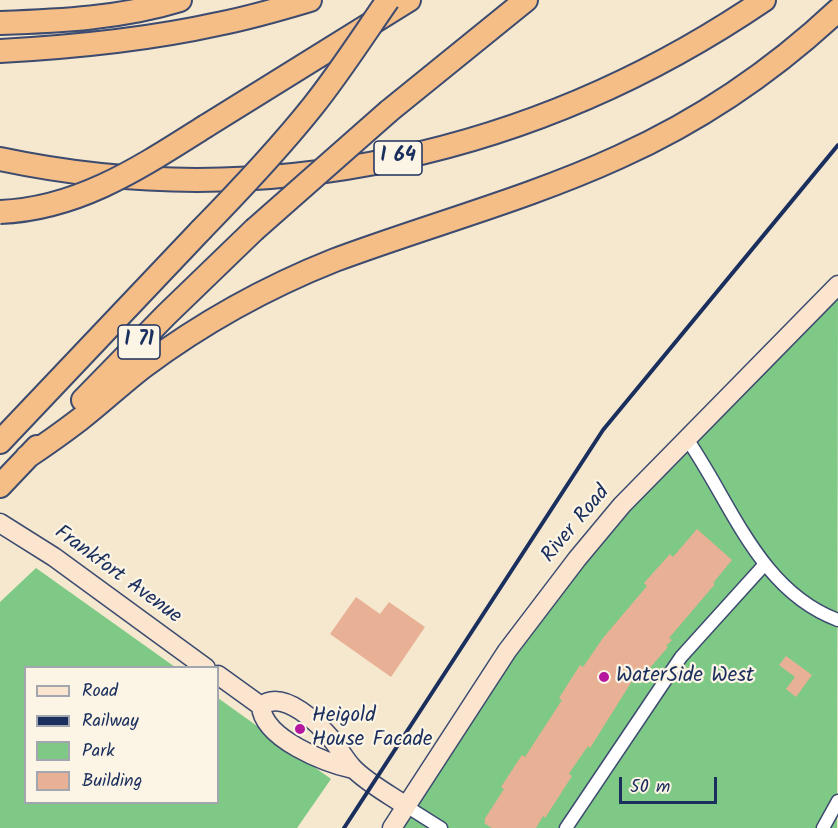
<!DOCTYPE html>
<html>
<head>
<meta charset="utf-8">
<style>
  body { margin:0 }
  #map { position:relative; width:838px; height:828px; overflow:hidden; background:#f5e8ce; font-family:Kalam,sans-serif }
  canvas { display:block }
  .legend { position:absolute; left:24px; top:666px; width:195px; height:138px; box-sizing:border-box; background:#fcf5e5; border:2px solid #a2a6af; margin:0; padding:8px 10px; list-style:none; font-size:18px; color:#1b2f5e }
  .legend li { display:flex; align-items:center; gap:12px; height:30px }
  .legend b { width:30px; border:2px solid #a2a6af }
  .scale { position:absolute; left:619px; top:777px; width:98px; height:27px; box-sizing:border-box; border:3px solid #1b2f5e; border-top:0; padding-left:8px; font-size:18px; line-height:21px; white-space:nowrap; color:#1b2f5e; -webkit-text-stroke:4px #fcf5e5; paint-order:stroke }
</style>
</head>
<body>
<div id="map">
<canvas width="838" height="828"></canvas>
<ul class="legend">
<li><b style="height:8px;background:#fbe5cf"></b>Road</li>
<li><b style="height:8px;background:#1b2f5e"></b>Railway</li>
<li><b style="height:16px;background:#7fc986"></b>Park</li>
<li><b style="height:16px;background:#e8b095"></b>Building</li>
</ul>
<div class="scale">50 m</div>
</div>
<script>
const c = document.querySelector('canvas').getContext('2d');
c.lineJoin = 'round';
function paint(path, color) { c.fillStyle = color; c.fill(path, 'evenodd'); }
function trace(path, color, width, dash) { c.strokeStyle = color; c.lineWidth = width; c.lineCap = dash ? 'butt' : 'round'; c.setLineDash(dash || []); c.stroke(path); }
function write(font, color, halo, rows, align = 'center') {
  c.font = font + ' Kalam,sans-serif'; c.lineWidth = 4.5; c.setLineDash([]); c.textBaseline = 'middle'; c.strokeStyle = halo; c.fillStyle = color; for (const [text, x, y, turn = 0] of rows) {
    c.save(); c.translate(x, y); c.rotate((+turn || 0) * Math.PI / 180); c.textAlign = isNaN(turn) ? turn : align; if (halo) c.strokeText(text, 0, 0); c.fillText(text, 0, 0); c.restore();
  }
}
const green = new Path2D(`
  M838 284 837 828H393L406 806 622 505Z
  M36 568 175 667 26 668V802H218V698L331 779 297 828H0V602Z`);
const building = new Path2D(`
  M697 529 732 560 713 583 715 584 669 638 672 640 666 646 668 647 648 670 646 668 642 674 639 673 632 681 597 737 590 748 588 746 572 769 569 774 572 776 545 818 543 816 536 828H492L484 823 486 821 484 820 504 789 501 787 522 755 525 757 562 700 559 698 580 665 583 667 603 638 647 586 644 583 670 554 673 557Z
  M356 597 380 614 389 602 425 627 391 677 330 634Z
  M786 656 812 675 796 697 786 689 795 677 779 665Z`);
const street = new Path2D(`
  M687 439C731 502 759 591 838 620
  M406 806 441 828
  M566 828 681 657 765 564
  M823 828 838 801`);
const secondary = new Path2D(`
  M0 523 54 557 206 668
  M218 675 261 706C263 739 326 763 353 769
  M261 706C284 688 320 725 334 742 340 750 346 761 353 768 366 782 390 795 406 806
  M392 828 507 651 577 559 622 505 838 285`);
const highway = new Path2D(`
  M0 23C60 21 122 18 180 0
  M0 51C73 47 146 40 218 24 249 18 280 9 310 0
  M389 111 526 0
  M206 126 409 0
  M0 159C268 216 539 153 764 0
  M83 400 166 315 254 230
  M0 442 201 230
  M27 457C45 445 62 433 79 420 101 403 121 384 143 367 202 323 267 287 335 260 429 225 527 199 619 157 699 121 774 70 838 10
  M0 486 37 447`);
const rail = new Path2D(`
  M344 828 603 430 838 145`);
const highwayBridge = new Path2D(`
  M0 212C79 209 141 167 206 126
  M201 230C240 190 278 150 313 106 340 72 363 36 388 0
  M254 230 389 111`);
const markers = [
  [604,677,6,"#b5179e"],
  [300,729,6,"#b5179e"]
];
const shields = [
  [398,158,48],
  [139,342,42]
];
const shieldNames = [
  ["I 64",398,158],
  ["I 71",139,342]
];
const streetNames = [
  ["River Road",577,525,-50],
  ["Frankfort Avenue",117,576,36]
];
const poiNames = [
  ["WaterSide West",616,677],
  ["Heigold",312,717],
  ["House Facade",312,741]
];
paint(green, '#7fc986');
paint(building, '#e8b095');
trace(street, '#3c4b6f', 15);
trace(secondary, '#3c4b6f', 21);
trace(highway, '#3c4b6f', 26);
trace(street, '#fff', 12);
trace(secondary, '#fbe5cf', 18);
trace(highway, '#f6be87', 22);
trace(rail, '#1b2f5e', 4);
trace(highwayBridge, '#3c4b6f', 26, []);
trace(highwayBridge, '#f6be87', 22);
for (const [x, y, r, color] of markers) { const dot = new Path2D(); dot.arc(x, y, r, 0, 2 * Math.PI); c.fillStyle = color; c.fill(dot); trace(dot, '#fcf5e5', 2); }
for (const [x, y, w] of shields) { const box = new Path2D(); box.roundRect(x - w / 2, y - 17, w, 34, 4.5); c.fillStyle = '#fcf5e5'; c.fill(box); trace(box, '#1b2f5e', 1.5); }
write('bold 20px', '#1b2f5e', null, shieldNames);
write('21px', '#1b2f5e', '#fcf5e5', streetNames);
write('21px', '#1b2f5e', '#fcf5e5', poiNames, 'left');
</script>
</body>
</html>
